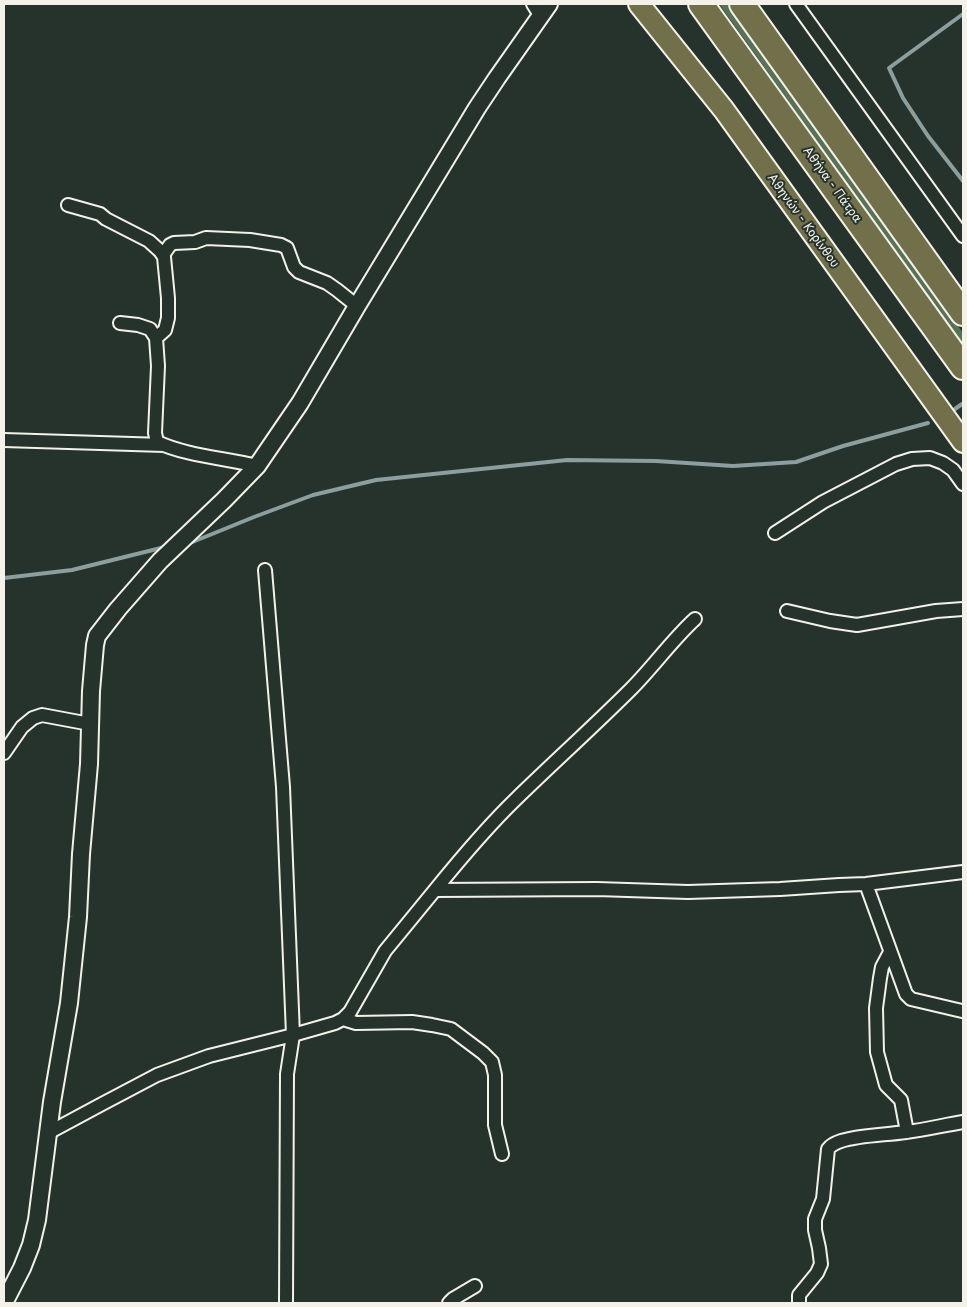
<!DOCTYPE html>
<html>
<head>
<meta charset="utf-8">
<style>
  body { margin:0 }
  #map { position:relative; width:967px; height:1307px; overflow:hidden; background:#26332d; font-family:"Playpen Sans",sans-serif }
  canvas { display:block }
  .frame { position:absolute; inset:0; border:5px solid #f4f1e8; pointer-events:none }
</style>
</head>
<body>
<div id="map">
<canvas width="967" height="1307"></canvas>
<div class="frame"></div>
</div>
<script>
const c = document.querySelector('canvas').getContext('2d');
c.lineJoin = 'round';
function paint(path, color) { c.fillStyle = color; c.fill(path, 'evenodd'); }
function trace(path, color, width, dash) { c.strokeStyle = color; c.lineWidth = width; c.lineCap = dash ? 'butt' : 'round'; c.setLineDash(dash || []); c.stroke(path); }
function write(font, color, halo, rows, align = 'center') {
  c.font = font + ' "Playpen Sans",sans-serif'; c.lineWidth = 4; c.setLineDash([]); c.textBaseline = 'middle'; c.strokeStyle = halo; c.fillStyle = color; for (const [text, x, y, turn = 0] of rows) {
    c.save(); c.translate(x, y); c.rotate((+turn || 0) * Math.PI / 180); c.textAlign = isNaN(turn) ? turn : align; if (halo) c.strokeText(text, 0, 0); c.fillText(text, 0, 0); c.restore();
  }
}
const green = new Path2D(`
  M719 4H728L963 333V345Z`);
const stream = new Path2D(`
  M963 14 889 68 903 98 928 136 963 181
  M955 409 962 404
  M190 543 254 517 313 495 376 480 567 460 656 461 733 466 796 462 843 446 928 423
  M4 578 72 570 165 547`);
const minor = new Path2D(`
  M533 4 540 15
  M796 4 963 236
  M68 205 100 214 106 219 149 241 160 251 164 257 168 298V318L165 330 156 338
  M163 255 170 245 174 243 195 242 206 238 250 240 281 245 287 248 294 267 299 272 327 283 337 290 357 306
  M120 323 138 325 150 329 156 338 158 366 155 433 157 442C187 456 225 458 257 466
  M4 440 164 445
  M775 533 823 502 896 464 912 459 930 458 943 463 953 470 963 484
  M265 570 283 787 293 1035 287 1074 286 1303
  M787 611 830 621 857 625 936 611 963 609
  M4 753 22 727 33 718 42 715 90 724
  M866 884 906 994 911 999 962 1011
  M435 890C461 858 487 827 516 799 554 762 594 726 631 689 653 667 672 640 695 619
  M890 952 882 967 880 978 876 1008 877 1052 886 1085 901 1100 907 1132
  M343 1019 356 1023 412 1022 432 1025 451 1029 483 1053 492 1062 495 1075V1125L502 1154
  M48 1133 102 1104 157 1075 209 1056 293 1035 335 1023 343 1019 350 1012 385 951 435 890 597 889 688 892 780 889 839 885 866 884 963 872
  M449 1303 453 1299 475 1286
  M799 1303V1295L817 1273 821 1264 819 1248 815 1230V1219L823 1199 828 1149C831 1145 835 1143 841 1141 860 1135 885 1135 906 1132 925 1130 944 1125 963 1122`);
const tertiary = new Path2D(`
  M4 1303 22 1268 31 1245 37 1220 52 1102 69 1003 78 917 81 854 89 764 91 691 95 645 97 636 118 609 160 561 224 500 257 466 300 403 357 306 477 108 497 78 549 4`);
const primary = new Path2D(`
  M639 4 724 110 963 442`);
const motorway = new Path2D(`
  M701 4 963 367
  M742 4 963 313`);
const streetNames = [
  ["Αθήνα - Πάτρα",832,185,54],
  ["Αθηνών - Κορίνθου",803,221,54]
];
paint(green, '#597156');
trace(stream, '#8c9f9e', 4);
trace(minor, '#f4f1e8', 16);
trace(tertiary, '#f4f1e8', 20);
trace(primary, '#f4f1e8', 24);
trace(motorway, '#f4f1e8', 28);
trace(minor, '#26332d', 12);
trace(tertiary, '#26332d', 16);
trace(primary, '#71704a', 20);
trace(motorway, '#71704a', 24);
write('12px', '#f4f1e8', '#26332d', streetNames);
</script>
</body>
</html>
